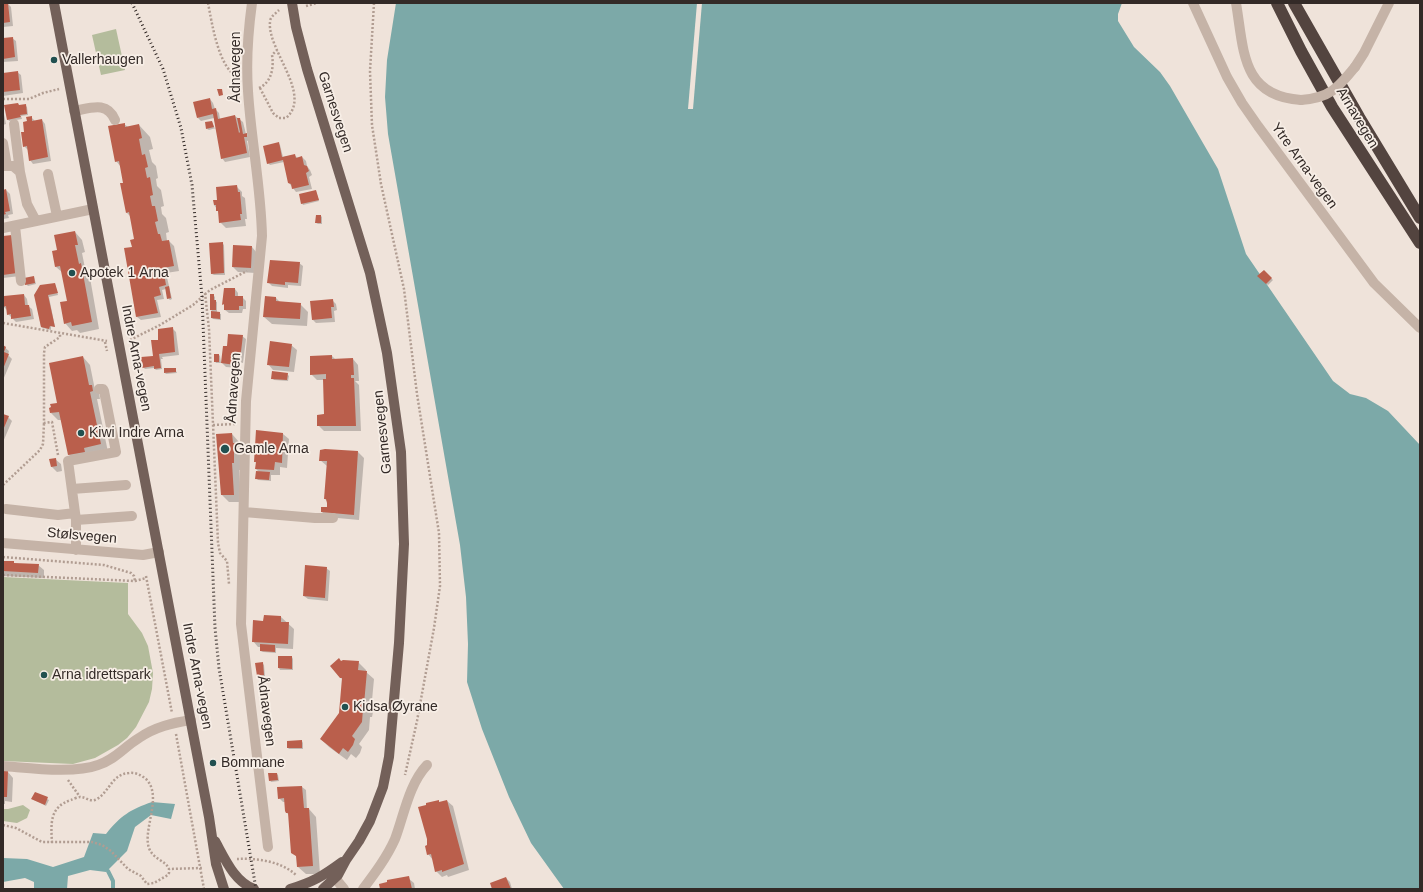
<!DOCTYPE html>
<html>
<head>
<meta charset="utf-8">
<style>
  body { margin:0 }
  #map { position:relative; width:1423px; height:892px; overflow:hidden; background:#efe3da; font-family:Arial,sans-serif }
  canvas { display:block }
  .frame { position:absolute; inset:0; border:4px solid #332a27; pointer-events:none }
</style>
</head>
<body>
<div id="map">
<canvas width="1423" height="892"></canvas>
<div class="frame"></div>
</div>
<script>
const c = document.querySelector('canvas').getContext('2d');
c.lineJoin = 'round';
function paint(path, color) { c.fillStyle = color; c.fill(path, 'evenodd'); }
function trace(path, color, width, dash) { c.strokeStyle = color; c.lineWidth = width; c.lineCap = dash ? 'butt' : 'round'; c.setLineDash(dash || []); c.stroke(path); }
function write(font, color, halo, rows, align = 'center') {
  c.font = font + ' Arial,sans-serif'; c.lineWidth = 3.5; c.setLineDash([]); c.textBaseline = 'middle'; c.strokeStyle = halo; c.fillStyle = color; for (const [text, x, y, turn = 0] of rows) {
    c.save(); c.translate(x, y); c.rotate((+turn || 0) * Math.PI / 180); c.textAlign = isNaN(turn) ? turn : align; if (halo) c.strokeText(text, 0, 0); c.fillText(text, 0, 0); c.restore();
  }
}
const green = new Path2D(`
  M116 29 125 70 101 75 92 35Z
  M3 577 128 583V614L142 633 148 646 153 673 152 689 149 702 136 727 127 738 118 745 95 758 73 764 3 761Z
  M23 805 30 810 27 818 17 823 3 821V809H8Z`);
const water = new Path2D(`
  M396 3H1122L1118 14V21L1134 47 1160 72 1170 86 1218 169 1246 254 1333 381 1350 394 1366 398 1388 411 1420 445V889H564L531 843 509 797 482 729 467 682 468 644 466 597 460 545 388 134 385 97 387 60Z
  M152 802 175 804 171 819 151 815 135 827 127 851 106 872 90 870 68 876 67 889H34V882L25 878 3 882V858L27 859 53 867 84 857 93 833 106 834C120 816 131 809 152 802Z`);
const pier = new Path2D(`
  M697 3H702L693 109H688Z`);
const shadow = new Path2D(`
  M7 3 11 7 13 26 3 27V4Z
  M12 38 16 41 18 61 3 62V39Z
  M17 72 21 75 23 93 3 96V74Z
  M210 99 213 103 215 109 219 113 220 119 235 116 243 122 246 134 250 138V140L247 141 250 157 225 162 222 158 216 128 209 130 207 129 212 122 215 129 216 128 214 118 201 121 198 118Z
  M25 105 27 107 28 115 21 116 22 119 9 121 8 119 20 106Z
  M3 109 6 124 3 125Z
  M31 117 35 121 42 120 45 124 51 161 33 164 30 160 28 150 24 146 28 122Z
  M124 124 128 127 139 125 150 137 153 149 149 150 152 162 156 166 158 178 156 179 157 186 161 190 164 206 161 207 162 214 166 218 169 232 166 233 167 241H169L174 246 179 271 166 273 172 299 170 300 168 298 166 289 162 290 164 299 157 300 161 317 141 320 137 317 133 248 135 240 131 217 127 213 125 184 121 167 116 161Z
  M278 143 280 145 283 157 294 155 298 158 302 157 306 161 307 166 310 170 312 175 309 177 312 189 296 192 289 183 284 162 270 165 268 163Z
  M236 186 242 192V196L245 198 247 219H245L246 226 226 228 220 222 219 212 214 205Z
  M6 190 10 194 13 214 8 215 9 218 3 219V191Z
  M316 191 319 201 303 205 302 203Z
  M321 216 322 217V224H318L316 223Z
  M75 232 82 240 85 252 82 253 85 268 89 272 99 329 80 333 77 330 72 331 65 323 68 301 63 273 56 267 58 251Z
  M3 237 20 276 3 278Z
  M222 243 224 245 225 275H214L212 274Z
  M252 247 257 253 256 273 238 272 233 267Z
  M299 263 303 266 301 286 288 285V288L272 286 268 282Z
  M1264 271 1273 280 1268 285 1259 276Z
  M34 277 36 284 28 286 26 284Z
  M55 284 58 295 49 297 55 327 51 326V330L43 328 41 327 35 295Z
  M235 289 238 293V297H242L246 301V309H243L242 313H229L225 310V306L223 304Z
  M24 295 27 299 28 306 32 309 34 319 16 322 8 314 7 310 3 306V302Z
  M213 295 215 297V301L217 302V313L221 314V320L213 319 212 318 214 313 211 310Z
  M276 298 281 303 300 304 308 312 307 326 272 324 264 317Z
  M332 300 336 304 337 310 334 311 335 322 316 323 313 320Z
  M173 329 176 332 179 355 162 357 163 359H161L162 369 156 370 154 368 145 369 143 367 154 357 159 340Z
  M242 336 246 339 243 363 239 362V368L226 367 222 363 227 347Z
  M291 345 297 350 294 372 273 370 268 364Z
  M3 346 9 351 8 355 12 359 3 380Z
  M219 355 220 356 221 363H216L215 361Z
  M332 356 336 360 353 359 358 365 359 381H355L359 385 361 431H324L318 425 325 415 324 380H317L311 374Z
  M83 357 90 365 95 390 99 393 100 399H97L108 452 76 462 69 455 62 420H58L51 413 58 403Z
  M175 369 177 373 166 374 165 373Z
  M287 374 289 376 288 381 274 380 273 379Z
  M3 415 8 417 12 421 3 442Z
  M232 434 239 442 240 448 243 451 241 470H239L241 502H229L222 495Z
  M283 434 289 439 287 468 280 467V475H271V481L258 480 256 478 259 472 256 469 257 463 255 462Z
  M321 451 358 452 364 458 359 520 327 517 322 512 328 508V502L325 499 327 466 320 460Z
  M55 459 61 464 62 471 57 472 51 466Z
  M3 562 15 564 38 565 44 570V578L3 576Z
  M326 568 330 571 328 601 308 599 304 596Z
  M281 617 294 629 293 649 276 648V653L263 652 261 651V647H258L253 641 264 622Z
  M279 657H292L293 659V670H280L279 668Z
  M342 662H358L366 670V672L374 679 371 711 373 712 372 717H370L369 730 359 744 362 747 360 753 356 758 351 754 347 760 329 747 321 739 340 714 343 680 341 678Z
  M262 663 264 665 265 676 259 677 258 675Z
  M302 741 303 743V749H289L288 748Z
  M3 772H8L13 778 12 802 5 801V804H3Z
  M277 774 278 775 279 781 271 782 270 780Z
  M302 787 306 790 307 810 309 809 316 817 320 874H306L298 867V858L292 852 289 815 287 813 286 802H283L279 798Z
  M35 793 49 800 46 806 32 799Z
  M438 801 440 803 447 801 453 806 469 870 448 877 447 875 442 877 436 871 433 860 428 854V846Z
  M408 878 414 883 415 889H381Z
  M506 878 510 882 512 889H493Z`);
const stream = new Path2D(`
  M108 871 113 881V889`);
const building = new Path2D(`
  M3 3H8L10 22 3 23Z
  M13 37 15 57 3 59V38Z
  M18 71 20 90 3 92V73Z
  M217 89H222L223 95 219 96Z
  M210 98 212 109 216 108 218 119 235 115 239 133 240 132 237 118H240L243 134 247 133V137H244L247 153 221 159 213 114 197 118 193 102Z
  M18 103 19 105 26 104 27 114 20 115 21 117 7 120 4 105Z
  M32 116V121L42 119 48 157 29 161 27 146 23 147 21 132H24L23 122 27 121 26 117Z
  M212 121 214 127 206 129 205 122Z
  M125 123V127L139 124 142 138 139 139 142 155 145 154 148 167 145 168 147 178 150 177 153 195 150 196 152 206H155L158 221 155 222 158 234H160L162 241 169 240 174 266 163 268 166 285 159 287 161 295 154 297 158 313 136 317 124 248 132 247 130 240 134 239 129 212 126 213 120 183H123L119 161 115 162 108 126Z
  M279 142 282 157 295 154 296 158 302 156 304 165 307 166 309 171 306 173 309 185 292 189 291 184 288 183 283 160 267 164 263 146Z
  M237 185 238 192H240L242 214H240L241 220 219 223 218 211H216V205H214L213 200H217L216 187Z
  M6 189 10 211 5 212 6 214 3 215V190Z
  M316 190 319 200 301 204 299 194Z
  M316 215H321V223H315Z
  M75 231 78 245H75L79 264 81 263 92 322 72 326 71 322 64 324 60 302 67 301 60 266 55 267 52 251 57 250 54 235Z
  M12 235 17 273 3 275V236Z
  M223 242 224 273 211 274 209 243Z
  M233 245 252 246 251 268 232 267Z
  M270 260 300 262 298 283 285 282V285L267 283Z
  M1264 270 1272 278 1266 284 1257 276Z
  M34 276 35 283 25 285 24 278Z
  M55 283 58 293 48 295 55 327 50 326 49 329 41 327 34 295 40 285Z
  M169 286 171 298 167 299 165 287Z
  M224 288H235V296H243V306H239V310H224V304L222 305Z
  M24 294 25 305H29L31 316 11 319V314L7 315 6 306 3 307 4 296Z
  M210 294H214V300H216V310H210Z
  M265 296 276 297V301L301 303 300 319 263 317Z
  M333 299 334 307H331L332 318 312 320 310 301Z
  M211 311 220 312V319L211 318Z
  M173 327 175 352 159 354 161 368 154 369V366L142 368 141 357 153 356 151 340H158V329Z
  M228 334 243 335 240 360 236 359 235 365 221 363 223 346H227Z
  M270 341 292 344 289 367 267 365Z
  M3 345 6 347 4 352 9 354 3 369Z
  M214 354H219V362H214Z
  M332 355V359L353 358 354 375H351V378H354L356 426H317V415L324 414 323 379H326V374L310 375V356Z
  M83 356 89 385H92L93 391 90 392 101 444 84 448 85 452 68 455 59 412 50 413 49 408 51 407 50 404 57 403 49 363Z
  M164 368H176V372L164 373Z
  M272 371 288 373 287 380 271 379Z
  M3 414 9 416 3 430Z
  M256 430 283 433 282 463 275 462 274 470 255 469 256 462H254Z
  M232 433 233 443H236V451H234V463H232L234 495H221L216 434Z
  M325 449 358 451 354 515 321 512V507H327V503L326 499H324L327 461H319L320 450Z
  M56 458 57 466 51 467 49 459Z
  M256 471 270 472 269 480 255 479Z
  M3 561H14V563L39 564 38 573 3 571Z
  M305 565 327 567 325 598 303 596Z
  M264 615 281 616V622H289L288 644 252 642 253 620 263 621Z
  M260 644 275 645V652L260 651Z
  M278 656H292V669L278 668Z
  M339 658 341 661 343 660 359 661 358 670 367 671 364 704H366L365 710 363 709 362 722 352 736 355 739 353 745 348 752 343 748 339 754 320 739 339 713 342 678H340L330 666Z
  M263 662 264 675 257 676 255 663Z
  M302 740V748H287V741Z
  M3 771H8L7 797H3Z
  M268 773H277L278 780 269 781Z
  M302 786 304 808H309L313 866 297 867 296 856 291 853 288 813H286L285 811 284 798 278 799 277 787Z
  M35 792 48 797 45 805 31 799Z
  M439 800V802L447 800 464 864 442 872V870L435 872 431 854 427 855 425 846 427 845V839L418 807 426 805V803Z
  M409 876 412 889H380L379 884 387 882V880Z
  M506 877 511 889H492L490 883Z`);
const path = new Path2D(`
  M208 3C212 23 218 66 237 77
  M374 3 370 71 372 125 381 184 404 289 417 394 439 533 440 586 434 628 417 721 405 775
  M306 6 317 3
  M259 88C272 82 274 67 272 55L277 50
  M260 88 273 113 279 118H286C313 95 267 50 270 22 270 17 275 14 279 10
  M3 99H29L43 93 59 89
  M205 293 209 329 218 543 220 553 227 561 229 584
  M3 323 107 341
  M130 340 160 325 193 305 210 290 247 271
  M105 342 107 351
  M213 425 235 424
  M58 455 52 422 44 423V353L45 347 60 337V333
  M3 485 40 450 43 444 44 423
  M3 557 104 565 131 573 134 576 135 581
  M3 575 135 581 146 578
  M146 576 172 713
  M176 734 204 889
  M68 780 80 797
  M3 825 16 828 42 842H92L102 845 111 851 128 869 141 876 147 884 154 883 168 875 169 873V869L202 868
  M52 843C51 824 49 807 71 800 73 799 78 797 80 797 87 797 90 803 97 799 110 791 112 774 129 773 135 772 141 775 146 779 162 795 145 825 148 844 150 859 166 860 169 869
  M237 859C256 858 281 861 296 875`);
const minor = new Path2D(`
  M252 3C248 32 246 62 248 91 251 140 261 187 262 236L246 401 241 624 268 847
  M1193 3 1227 77 1242 103 1258 126 1374 283 1420 328
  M1236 3C1244 50 1241 96 1301 100
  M1355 67 1364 53 1389 3
  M74 111C91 108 107 101 115 120
  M14 124 20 172
  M3 143 7 166
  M3 166H13L20 172 27 204 36 221
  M48 174 57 216
  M15 226 21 281
  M3 228 93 209
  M72 489 126 485
  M6 509 58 515 75 513
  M244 512 315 518H333
  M76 520 132 516
  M3 543 143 555 159 552
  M76 550V520L68 461 116 452 104 391 103 389H99
  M3 766C30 768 74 774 98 765 116 759 124 747 139 738 155 727 172 723 191 720
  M330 872 344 889
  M363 889C375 873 387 857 395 839 404 815 409 784 427 765`);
const major = new Path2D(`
  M54 3 209 817 216 864 224 889
  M292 3 296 27 307 69 370 273 387 353 401 452 404 544 399 643 389 757 383 787 370 821 359 841 346 860 338 875 323 889
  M215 841C225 859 234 881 254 889
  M290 889C313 882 323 876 342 862`);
const highway = new Path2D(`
  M1277 3 1301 51 1332 107 1420 243
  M1294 3 1359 117 1420 218`);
const rail = new Path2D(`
  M132 3 163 69 181 128 192 185 202 297 215 628 219 668 228 722 256 889`);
const minorBridge = new Path2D(`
  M1301 100C1330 98 1338 88 1355 67`);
const markers = [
  [54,60,4,"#215050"],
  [72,273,4,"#215050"],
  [81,433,4,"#215050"],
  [225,449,5,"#215050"],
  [44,675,4,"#215050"],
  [345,707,4,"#215050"],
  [213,763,4,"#215050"]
];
const poiNames = [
  ["Vallerhaugen",62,60],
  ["Apotek 1 Arna",80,273],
  ["Kiwi Indre Arna",89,433],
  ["Gamle Arna",234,449],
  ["Arna idrettspark",52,675],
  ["Kidsa Øyrane",353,707],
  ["Bommane",221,763]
];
const streetNames = [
  ["Ådnavegen",236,67,-90],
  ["Garnesvegen",335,112,72],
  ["Arnavegen",1357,118,59],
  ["Ytre Arna-vegen",1304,166,54],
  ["Indre Arna-vegen",136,358,79],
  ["Ådnavegen",234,388,-86],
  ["Garnesvegen",383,432,-96],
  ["Stølsvegen",82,536,5],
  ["Indre Arna-vegen",197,676,79],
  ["Ådnavegen",266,711,83]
];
paint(green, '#b4bc9c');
paint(water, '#7ca9a8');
paint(pier, '#efe3da');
paint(shadow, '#0003');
trace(stream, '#7ca9a8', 4);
paint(building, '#ba5f4c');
trace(path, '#b19d92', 2.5, [2, 2]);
trace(minor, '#c5b3a7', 10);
trace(major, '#736059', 10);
trace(highway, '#53443f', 12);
trace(rail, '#332a27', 3, [1, 3]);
trace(minorBridge, '#c5b3a7', 10);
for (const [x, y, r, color] of markers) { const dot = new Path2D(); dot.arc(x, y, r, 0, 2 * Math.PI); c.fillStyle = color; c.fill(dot); trace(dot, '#f7eee6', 1.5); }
write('14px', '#332a27', '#f7eee6', poiNames, 'left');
write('14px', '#332a27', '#f7eee6', streetNames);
</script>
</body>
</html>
